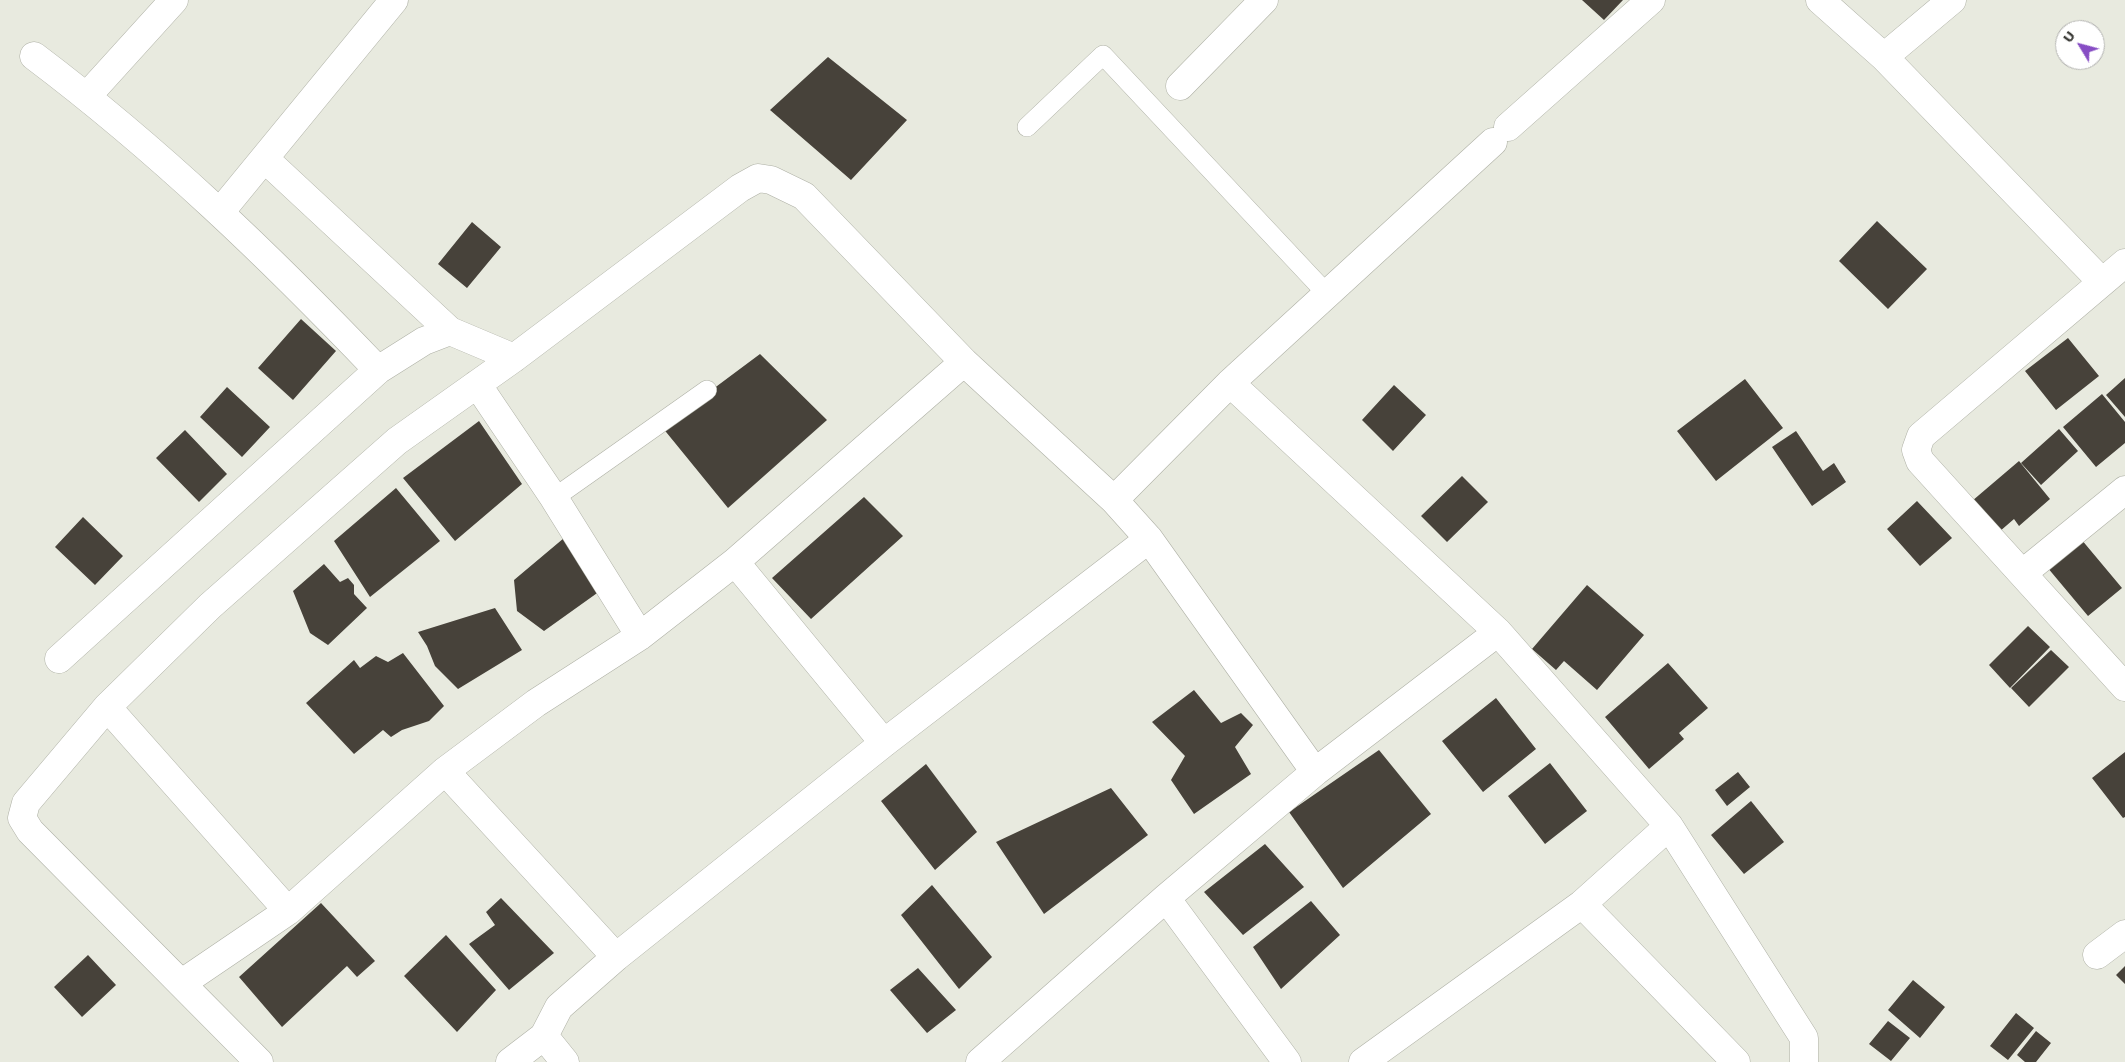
<!DOCTYPE html>
<html>
<head>
<meta charset="utf-8">
<style>
  body { margin:0 }
  #map { position:relative; width:2125px; height:1062px; overflow:hidden; background:#e8eadf; font-family:"Work Sans",sans-serif }
  canvas { display:block }
  .north { position:absolute; left:2055px; top:20px; width:50px; height:50px; box-sizing:border-box; background:#fff; border:1px solid #b1b1af; border-radius:50%; rotate:307deg; font-size:14px; font-weight:700; line-height:20px; text-align:center; color:#3c3c38 }
  .north::after { content:''; display:block; margin:auto; width:18px; height:22px; background:#874dc4; clip-path:polygon(50% 0,100% 100%,50% 72%,0 100%) }
</style>
</head>
<body>
<div id="map">
<canvas width="2125" height="1062"></canvas>
<div class="north">U</div>
</div>
<script>
const c = document.querySelector('canvas').getContext('2d');
c.lineJoin = 'round';
function paint(path, color) { c.fillStyle = color; c.fill(path, 'evenodd'); }
function trace(path, color, width, dash) { c.strokeStyle = color; c.lineWidth = width; c.lineCap = dash ? 'butt' : 'round'; c.setLineDash(dash || []); c.stroke(path); }
const building = new Path2D(`
  M1582 0H1623L1604 20Z
  M828 57 907 120 851 180 770 110Z
  M1877 221 1927 269 1888 309 1839 261Z
  M472 222 501 247 467 288 438 264Z
  M301 319 336 351 293 400 258 368Z
  M2068 338 2099 376 2056 410 2025 371Z
  M760 354 827 420 728 508 662 427Z
  M2125 378V417L2106 395Z
  M1745 379 1783 428 1716 481 1677 431Z
  M1394 385 1426 415 1393 451 1362 420Z
  M227 387 270 427 242 457 200 417Z
  M2102 394 2125 422V443L2096 467 2063 427Z
  M479 421 522 484 455 541 403 478Z
  M2059 429 2078 451 2041 485 2021 463Z
  M185 430 227 474 199 502 156 458Z
  M1796 431 1823 471 1834 463 1846 482 1812 506 1772 447Z
  M2019 461 2050 499 2019 526 2014 519 1999 532 1972 501Z
  M1462 476 1488 502 1447 542 1421 516Z
  M396 488 440 541 370 597 334 541Z
  M864 497 903 536 811 619 772 578Z
  M1917 501 1952 538 1920 566 1887 529Z
  M83 517 123 556 95 585 55 547Z
  M564 538 600 591 544 631 517 611 514 580Z
  M2081 539 2122 588 2088 616 2047 567Z
  M324 564 340 582 348 578 354 585V594L367 608 328 645 310 633 293 591Z
  M1587 585 1644 635 1597 690 1564 661 1556 670 1532 649Z
  M495 608 522 650 458 689 435 666 427 646 418 632Z
  M2028 626 2050 647 2010 688 1989 665Z
  M2051 650 2069 667 2029 707 2011 688Z
  M403 653 444 706 429 721 402 730 391 737 383 730 354 754 306 703 354 660 360 668 376 656 388 662Z
  M1668 663 1708 708 1679 733 1684 739 1649 769 1605 717Z
  M1194 690 1221 723 1241 713 1253 725 1235 747 1251 774 1194 814 1171 780 1185 756 1152 722Z
  M1496 698 1536 749 1483 792 1442 741Z
  M1379 750 1431 814 1343 888 1289 812Z
  M2125 752V817L2123 818 2092 778Z
  M1550 763 1587 811 1545 844 1508 796Z
  M926 764 977 832 935 870 881 801Z
  M1738 772 1750 787 1727 806 1715 790Z
  M1111 788 1148 835 1044 914 996 842Z
  M1751 801 1784 842 1744 874 1711 835Z
  M1265 844 1304 887 1243 935 1204 892Z
  M932 885 992 957 959 989 901 915Z
  M501 898 554 953 509 990 469 944 495 925 486 912Z
  M1311 901 1340 935 1281 989 1253 947Z
  M321 903 375 961 357 977 347 966 282 1027 239 977Z
  M446 935 496 990 457 1032 404 976Z
  M88 955 116 985 82 1017 54 987Z
  M2125 966V984L2116 975Z
  M918 968 956 1010 927 1033 890 990Z
  M1913 980 1945 1007 1920 1038 1888 1010Z
  M2016 1013 2034 1028 2008 1060 1990 1046Z
  M1888 1021 1910 1038 1891 1061 1869 1044Z
  M2036 1031 2051 1043 2036 1062H2025L2017 1055Z`);
const lane = new Path2D(`
  M1027 127 1103 55 1327 294
  M554 498 707 390`);
const street = new Path2D(`
  M1820 0 1884 57 2102 282
  M34 56C160 151 270 257 378 370
  M1884 57 1952 0
  M1180 86 1264 0
  M87 96 174 0
  M1508 127 1651 0
  M265 159 450 331
  M221 211 394 0
  M2125 263 1921 436 1916 450 1920 461 2125 687
  M964 362 1114 500 1149 539 1315 772
  M1230 383 1498 632
  M477 384 554 498 640 636
  M1114 500 1230 383 1493 142
  M735 562 884 743
  M2023 573 2125 490
  M59 659 378 370 424 341 450 331 514 358
  M107 707 288 911
  M445 771 616 957
  M1166 898 1287 1062
  M1582 904 1736 1062
  M2097 955 2125 934
  M182 983 288 911 445 771 536 703 640 636 735 562 964 362 804 196 771 180 758 178 740 188 514 358 397 441 210 606 107 707 26 803 22 818 30 831 259 1062
  M510 1062 544 1036
  M565 1062 544 1036 559 1007 616 957 884 743 1149 539
  M980 1062 1166 898 1315 772 1498 632 1669 826
  M1363 1062 1582 904 1669 826 1804 1038V1062`);
paint(building, '#47423a');
trace(lane, '#aeb0a5', 20);
trace(street, '#aeb0a5', 29);
trace(lane, '#fff', 19);
trace(street, '#fff', 28);
</script>
</body>
</html>
